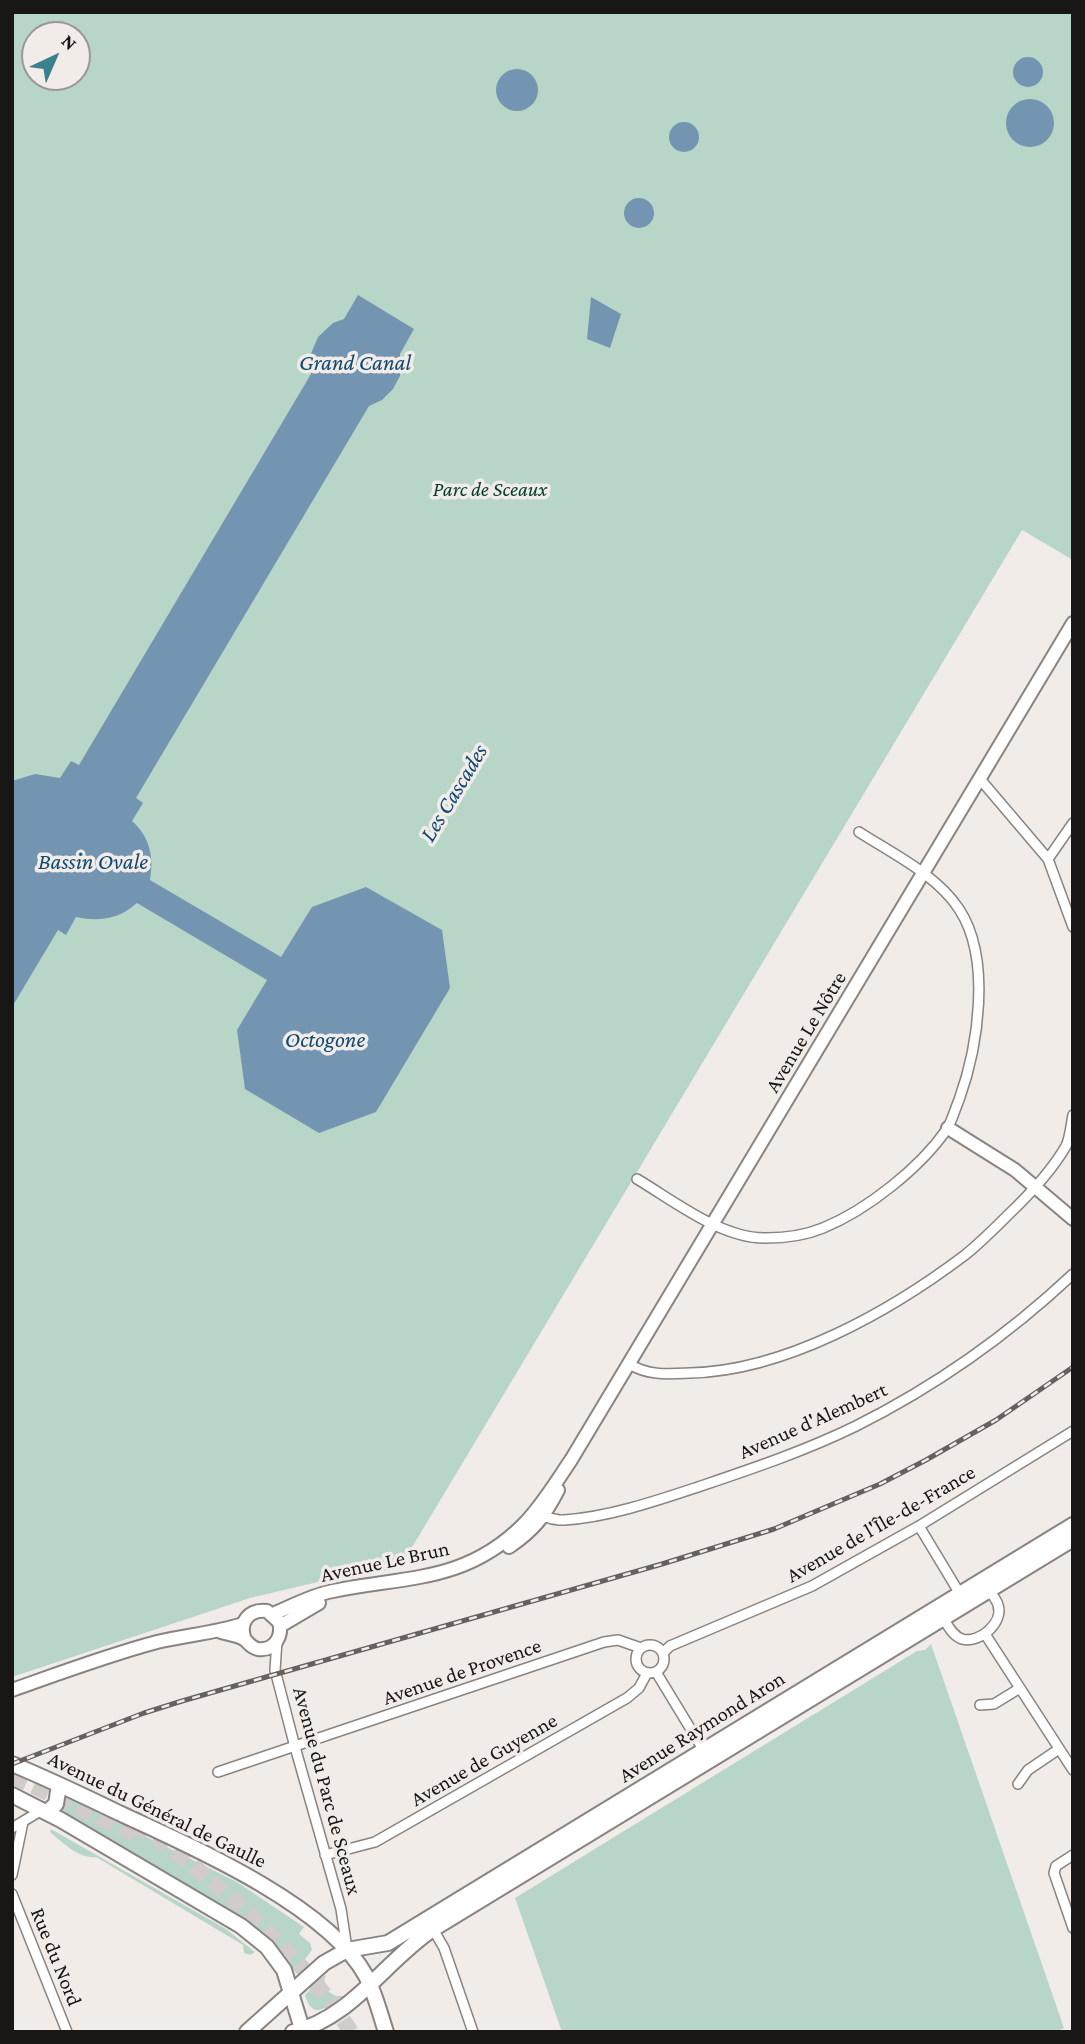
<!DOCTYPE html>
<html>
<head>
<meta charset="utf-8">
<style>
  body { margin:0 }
  #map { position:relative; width:1085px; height:2044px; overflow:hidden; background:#f2ece9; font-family:"Crimson Pro",serif }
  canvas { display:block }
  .frame { position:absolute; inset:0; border:14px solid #191716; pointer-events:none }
  .north { position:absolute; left:21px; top:21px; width:70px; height:70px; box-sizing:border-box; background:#f2ece9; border:2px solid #9b9795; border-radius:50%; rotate:44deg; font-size:19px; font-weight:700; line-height:28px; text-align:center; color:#191716 }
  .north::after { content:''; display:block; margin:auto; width:24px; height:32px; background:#3b818d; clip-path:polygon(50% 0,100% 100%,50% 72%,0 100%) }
</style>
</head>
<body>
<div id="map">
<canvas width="1085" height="2044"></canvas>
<div class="frame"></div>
<div class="north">N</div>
</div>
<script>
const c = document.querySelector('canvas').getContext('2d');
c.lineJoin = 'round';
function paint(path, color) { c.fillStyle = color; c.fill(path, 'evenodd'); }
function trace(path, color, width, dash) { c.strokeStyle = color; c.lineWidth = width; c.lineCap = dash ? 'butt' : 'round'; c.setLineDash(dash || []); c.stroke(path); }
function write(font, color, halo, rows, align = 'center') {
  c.font = font + ' "Crimson Pro",serif'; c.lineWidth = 7; c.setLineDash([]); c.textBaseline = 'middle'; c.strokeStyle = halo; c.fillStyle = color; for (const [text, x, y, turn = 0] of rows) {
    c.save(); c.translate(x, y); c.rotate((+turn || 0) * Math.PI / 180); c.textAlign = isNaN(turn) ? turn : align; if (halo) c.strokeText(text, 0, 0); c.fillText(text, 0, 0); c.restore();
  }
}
const green = new Path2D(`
  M12 12H1073V560L1022 530 399 1569 335 1578 250 1598 12 1677ZM35 35H77V77H35Z
  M931 1644 1064 2028 1055 2032H562L515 1898 917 1651 925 1650Z
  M68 1798 237 1882 304 1927 299 1934 310 1943 312 1950 303 1962 292 1969 276 1947 251 1925 61 1813Z
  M51 1829 226 1929 255 1952 250 1955 244 1953 243 1945 96 1857C79 1859 63 1843 50 1832Z
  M326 1974C322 1985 325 1991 336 1996H343C329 2006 312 2022 305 1995Z`);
const water = new Path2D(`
  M1013 72a15 15 0 1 1 30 0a15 15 0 1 1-30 0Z
  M496 90a21 21 0 1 1 42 0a21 21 0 1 1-42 0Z
  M1006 123a24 24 0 1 1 48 0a24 24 0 1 1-48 0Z
  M669 137a15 15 0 1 1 30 0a15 15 0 1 1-30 0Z
  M624 213a15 15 0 1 1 30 0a15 15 0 1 1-30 0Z
  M358 295 414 329 400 354V376L393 389 382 400 369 406 136 798 143 803 132 821C150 837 154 857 150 880L281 957 312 907 366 887 442 930 450 988 376 1112 319 1133 245 1089 237 1030 267 980 137 903C119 919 100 922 76 917L66 935 58 930 12 1007V781L35 774 60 778 71 761 79 765 311 374 310 356 318 337 333 323 344 319Z
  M591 297 621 314 610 348 587 339Z`);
const highwayTunnel = new Path2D(`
  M12 1776 143 1838
  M134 1825C159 1837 182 1857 204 1875 258 1920 313 1971 351 2032`);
const street = new Path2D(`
  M980 779 1048 859 1073 927
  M1048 859 1073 823
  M637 1179C674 1201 722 1239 766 1238 785 1238 806 1235 823 1228 867 1210 920 1168 947 1129 952 1121 955 1109 959 1100 978 1047 992 959 959 909 937 875 893 854 859 832
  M629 1364C649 1376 668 1374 690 1373 785 1371 891 1311 965 1255 980 1243 994 1229 1008 1215 1029 1195 1051 1172 1066 1146 1070 1138 1071 1125 1073 1115
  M538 1515C547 1517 556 1521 564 1520 609 1517 656 1501 698 1487 751 1469 805 1451 856 1426 936 1386 1008 1335 1073 1274
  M919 1526 960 1594
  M943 1618C948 1626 953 1636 962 1639 979 1644 1004 1623 998 1605 997 1600 992 1595 989 1590
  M985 1634 1073 1770
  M277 1641 275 1670 295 1747 341 1909 347 1949
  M636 1659a14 14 0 1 1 28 0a14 14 0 1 1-28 0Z
  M663 1653 670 1646 812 1586 919 1526 1073 1431
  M656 1672 704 1751
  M980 1705 994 1704 1020 1688
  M218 1772 604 1642 618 1640 641 1648
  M1018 1784 1028 1770 1059 1749
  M12 1828 42 1810
  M325 1855 375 1842 627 1698 639 1688 647 1673
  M1073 1855 1056 1866 1054 1873 1073 1928
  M12 1875 23 1822
  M12 1894 67 2032
  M433 1929 444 1948 473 2032`);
const secondary = new Path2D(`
  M948 1128 1015 1170 1073 1219
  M509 1547C534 1530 544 1517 558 1490
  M273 1614C292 1606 312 1595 333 1591 405 1576 465 1583 523 1525 542 1506 556 1482 571 1460L1073 623
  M280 1626 319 1603
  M221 1632C228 1634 237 1635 244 1639 249 1643 251 1648 258 1649 275 1651 283 1636 279 1622L267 1611C249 1609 238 1622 245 1640
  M12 1690C60 1673 108 1655 157 1642 186 1635 215 1633 243 1624`);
const primary = new Path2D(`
  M12 1764C48 1779 84 1796 119 1813 191 1846 328 1906 366 1976 375 1993 380 2014 386 2032
  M12 1795 61 1820 241 1926 267 1947 284 1970 303 2032
  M47 1812 56 1804 59 1785
  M247 2032 324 1963 347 1950 388 1943 1073 1525
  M293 2032C352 2018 385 1961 433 1929L1073 1539`);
const rail = new Path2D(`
  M12 1764 144 1713 182 1701 662 1564 774 1529 880 1484 926 1460 996 1420 1073 1367`);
const parkNames = [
  ["Parc de Sceaux",490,490]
];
const streetNames = [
  ["Avenue Le Nôtre",806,1032,-59],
  ["Avenue d'Alembert",813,1421,-24],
  ["Avenue de l'Île-de-France",881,1524,-30],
  ["Avenue Le Brun",385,1562,-12],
  ["Avenue de Provence",462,1672,-19],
  ["Avenue Raymond Aron",702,1727,-32],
  ["Avenue de Guyenne",484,1760,-30],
  ["Avenue du Parc de Sceaux",327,1791,75],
  ["Avenue du Général de Gaulle",157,1810,26],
  ["Rue du Nord",56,1957,68]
];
const waterNames = [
  ["Grand Canal",355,363],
  ["Les Cascades",454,793,-59],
  ["Bassin Ovale",93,862],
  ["Octogone",325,1040]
];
paint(green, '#b7d6c7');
paint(water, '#7395b2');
trace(highwayTunnel, '#d1ccc9', 16, [16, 8]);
trace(street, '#898481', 12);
trace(secondary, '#898481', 16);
trace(primary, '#898481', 18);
trace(street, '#fff', 9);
trace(secondary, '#fff', 12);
trace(primary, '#fff', 14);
trace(rail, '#65615f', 5);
trace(rail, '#f2ece9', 2.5, [8]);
write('italic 21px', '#003f2b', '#f2ece9', parkNames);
write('21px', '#191716', '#f2ece9', streetNames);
write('italic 23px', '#104971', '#f2ece9', waterNames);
</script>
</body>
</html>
